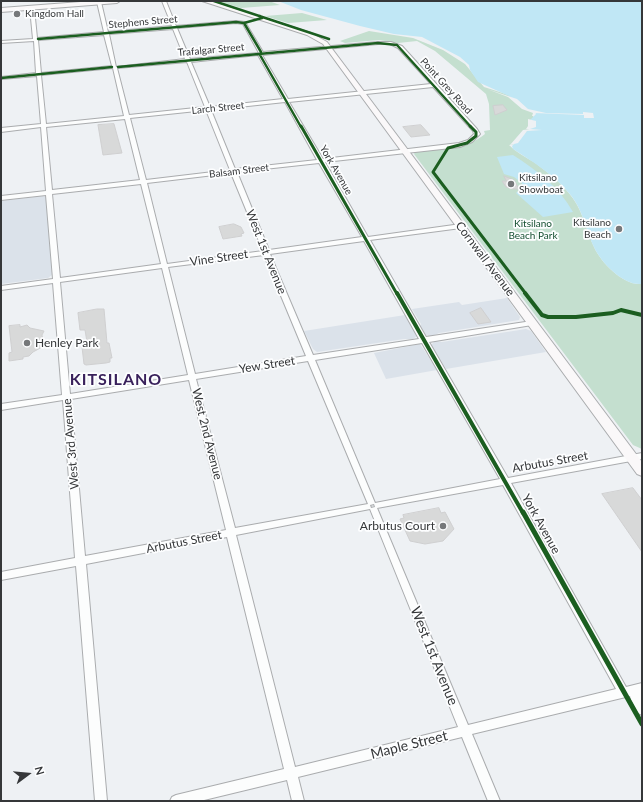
<!DOCTYPE html>
<html>
<head>
<meta charset="utf-8">
<style>
  body { margin:0 }
  #map { position:relative; width:643px; height:802px; overflow:hidden; background:#eef1f4; font-family:Lato,sans-serif }
  canvas { display:block }
  .frame { position:absolute; inset:0; border:2px solid #353739; pointer-events:none }
  .north { position:absolute; left:8px; top:754px; width:40px; height:40px; -webkit-text-stroke:3px #fdfeff; paint-order:stroke; rotate:74deg; font-size:11px; font-weight:700; line-height:16px; text-align:center; color:#353739 }
  .north::after { content:''; display:block; margin:auto; width:14px; height:18px; background:#353739; clip-path:polygon(50% 0,100% 100%,50% 72%,0 100%) }
</style>
</head>
<body>
<div id="map">
<canvas width="643" height="802"></canvas>
<div class="frame"></div>
<div class="north">N</div>
</div>
<script>
const c = document.querySelector('canvas').getContext('2d');
c.lineJoin = 'round';
function paint(path, color) { c.fillStyle = color; c.fill(path, 'evenodd'); }
function trace(path, color, width, dash) { c.strokeStyle = color; c.lineWidth = width; c.lineCap = dash ? 'butt' : 'round'; c.setLineDash(dash || []); c.stroke(path); }
function write(font, color, halo, rows, align = 'center') {
  c.font = font + ' Lato,sans-serif'; c.lineWidth = 3.5; c.setLineDash([]); c.textBaseline = 'middle'; c.strokeStyle = halo; c.fillStyle = color; for (const [text, x, y, turn = 0] of rows) {
    c.save(); c.translate(x, y); c.rotate((+turn || 0) * Math.PI / 180); c.textAlign = isNaN(turn) ? turn : align; if (halo) c.strokeText(text, 0, 0); c.fillText(text, 0, 0); c.restore();
  }
}
const built = new Path2D(`
  M43 196 46 197 52 275 48 278 1 284V201Z
  M507 298 520 317 519 320 439 333 430 337 426 335 420 326 421 324 412 309 459 302 462 305Z
  M405 315 417 336 413 339H404L317 352 313 349 304 331Z
  M526 329 531 331 546 352 446 369 431 345 435 341 442 342Z
  M420 344 437 370 386 379 374 353Z`);
const green = new Path2D(`
  M218 1H269L280 5 241 8Z
  M302 13 327 20 288 23 265 16Z
  M369 31 413 38 443 50 465 64 484 87 509 95 533 111 534 130 516 144 509 145C516 152 525 157 534 162 546 171 559 181 568 192 583 209 585 228 594 247 601 263 624 286 642 284V449L633 445 414 154 415 152C439 149 466 150 485 134L484 131 490 130 489 104 486 94 435 51 417 41 398 43 379 40 345 43 340 41Z`);
const water = new Path2D(`
  M278 1H642V284C624 286 601 263 594 247 585 228 583 208 568 192 553 174 533 162 513 149L512 146 519 139 521 135 529 130 528 129 530 127 529 121 536 114 535 112 529 111 509 96 478 82 470 70 469 65 460 57 422 37 394 34 360 26 301 10Z
  M513 155C538 171 559 187 573 212L543 217 516 193 522 188V183L514 177 504 174 497 157Z`);
const pier = new Path2D(`
  M487 89 517 99 528 109 546 113 583 114V112L593 113 594 118H584V115L534 113V116H532L533 113 522 109 508 97Z
  M528 119 536 121V127L530 129 542 130 527 131 518 143 510 145 523 130 530 129H526L528 126Z`);
const building = new Path2D(`
  M503 105 507 110 495 115 493 106Z
  M114 124 122 153 103 155 98 125Z
  M421 125 430 135 411 137 403 127Z
  M504 176 514 180 519 189H512L506 187 502 181H506Z
  M234 224 241 227 244 233 241 234 242 236 223 239 219 227Z
  M481 308 491 322 478 324 470 313Z
  M97 309H104L107 343H109L112 358H110V362L106 363 86 365 84 364 82 347 83 343 87 342 85 330H80L78 313Z
  M20 325V327L27 325 30 328 44 331 42 335 44 346 33 352 29 356 23 357V359L9 361V353L12 352 9 326Z
  M633 488 642 500V552L602 494Z
  M439 508 441 513 445 512 454 529 443 541 425 544 410 541 400 519 404 518 403 515Z`);
const street = new Path2D(`
  M98 1 101 2 108 32 172 26 162 1H166L176 26 236 21 245 22 263 52 378 42H391L402 46 477 129 480 134 472 142 460 147 325 162 368 237 461 224 464 226 461 228 370 240 426 337 532 321 536 323 532 325 429 342 508 478 642 453V459L511 483 626 687 642 683V693H641L642 715 638 713 631 700 630 696 472 734 500 801H488L462 737 298 777 304 801H292L287 780 200 801H170L172 797 176 795 284 769 227 537 86 564 107 801H95L76 566 1 580V572L75 558 63 400 1 410V404L62 395 53 283 1 290V286L53 279 46 195 1 200V196L46 191 41 127 1 132V128L41 124 37 76 1 79V77L36 73 34 41 1 43V41L33 39 30 8 32 7 34 8 37 38 104 32 97 2ZM236 23 243 24 259 53 190 59 177 28ZM173 29 185 59 116 67 109 34ZM104 35 112 66 41 73 38 40ZM378 44H390L398 48 431 84 288 99 262 55ZM258 55 283 99 210 107 191 62ZM187 62 205 107 129 115 117 68ZM113 68 124 116 46 124 41 75ZM433 87 473 131 474 134 468 140 459 143 323 159 289 102ZM285 102 317 160 235 169 211 110ZM206 110 230 170 146 180 130 118ZM125 119 140 180 52 190 46 127ZM319 163 362 237 269 250 237 172ZM231 173 263 251 167 264 147 183ZM141 184 161 264 60 278 52 194ZM364 241 419 339 313 355 270 254ZM264 255 306 356 195 374 168 267ZM162 268 188 375 70 394 60 282ZM422 343 500 479 375 503 315 360ZM308 361 368 504 235 528 196 379ZM189 380 226 530 85 556 71 399ZM503 485 616 689 468 725 377 508ZM374 504 375 507 371 508 370 505ZM370 509 458 727 295 767 236 535Z`);
const secondary = new Path2D(`
  M94 1H120L117 3 1 12V8Z
  M202 1H211L311 33 327 42 642 462V476L637 474 323 44 307 35Z`);
const cyclewayFar3 = new Path2D(`
  M214 1 329 39
  M244 23 261 52 260 55 301 127
  M38 39 236 22 244 23 262 18 260 16
  M118 67 378 43 397 45 471 127
  M1 78 112 67`);
const cyclewayFar2 = new Path2D(`
  M301 126 397 294
  M470 126 476 132V136L467 143 448 148 433 172 526 294`);
const cyclewayFar1 = new Path2D(`
  M397 293 523 513
  M525 293 542 315 548 317H576L613 313 621 310 642 315`);
const cycleway = new Path2D(`
  M523 512 642 724`);
const markers = [
  [17,14,4,"#76787a"],
  [511,184,4,"#76787a"],
  [619,229,4,"#76787a"],
  [27,343,4,"#76787a"],
  [443,526,4,"#76787a"]
];
const farPoinames = [
  ["Kingdom Hall",25,14],
  ["Kitsilano",519,178],
  ["Showboat",519,190],
  ["Kitsilano",611,223,"right"],
  ["Beach",611,235,"right"]
];
const farStreetnames = [
  ["Stephens Street",143,22,-5],
  ["Trafalgar Street",211,50,-5],
  ["Point Grey Road",446,86,48],
  ["Larch Street",218,108,-6],
  ["York Avenue",336,170,60],
  ["Balsam Street",239,171,-7]
];
const farParknames = [
  ["Kitsilano",533,224],
  ["Beach Park",533,236]
];
const streetNames = [
  ["West 1st Avenue",266,252,68],
  ["Vine Street",219,258,-8],
  ["Cornwall Avenue",485,259,53],
  ["Yew Street",267,365,-9],
  ["West 2nd Avenue",207,434,76],
  ["West 3rd Avenue",71,444,-95],
  ["Arbutus Street",550,462,-10],
  ["York Avenue",541,524,61],
  ["Arbutus Street",184,542,-11]
];
const poiNames = [
  ["Henley Park",35,343],
  ["Arbutus Court",435,526,"right"]
];
const nearStreetnames = [
  ["West 1st Avenue",434,656,68],
  ["Maple Street",409,745,-14]
];
const districtNames = [
  ["KITSILANO",116,380]
];
paint(built, '#dbe2ea');
paint(green, '#c4dfcf');
paint(water, '#c0e7f5');
paint(pier, '#eef1f4');
paint(building, '#d8d9d9');
trace(building, '#cfcfd0', 1);
trace(street, '#aaacae', 2);
trace(secondary, '#aaacae', 2);
paint(street, '#fcfdfd');
paint(secondary, '#faf8f9');
trace(cyclewayFar3, '#1b5e20', 2.5);
trace(cyclewayFar2, '#1b5e20', 3);
trace(cyclewayFar1, '#1b5e20', 4);
trace(cycleway, '#1b5e20', 5);
for (const [x, y, r, color] of markers) { const dot = new Path2D(); dot.arc(x, y, r, 0, 2 * Math.PI); c.fillStyle = color; c.fill(dot); trace(dot, '#fdfeff', 1.5); }
write('10px', '#353739', '#fdfeff', farPoinames, 'left');
write('10px', '#353739', '#fdfeff', farStreetnames);
write('10px', '#134e2f', '#fdfeff', farParknames);
write('12px', '#353739', '#fdfeff', streetNames);
write('12px', '#353739', '#fdfeff', poiNames, 'left');
write('14px', '#353739', '#fdfeff', nearStreetnames);
c.letterSpacing = '1px';
write('bold 16px', '#39215b', '#fdfeff', districtNames);
c.letterSpacing = '0px';
</script>
</body>
</html>
